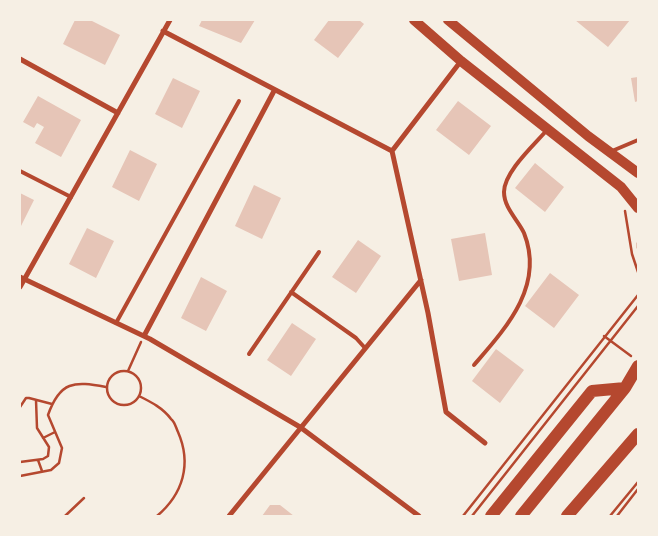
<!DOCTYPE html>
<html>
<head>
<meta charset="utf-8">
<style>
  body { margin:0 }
  #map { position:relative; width:658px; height:536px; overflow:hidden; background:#f6efe4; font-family:Jost,sans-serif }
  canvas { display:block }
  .frame { position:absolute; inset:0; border:21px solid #f6efe4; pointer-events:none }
</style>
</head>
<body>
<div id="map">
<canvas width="658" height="536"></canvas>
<div class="frame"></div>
</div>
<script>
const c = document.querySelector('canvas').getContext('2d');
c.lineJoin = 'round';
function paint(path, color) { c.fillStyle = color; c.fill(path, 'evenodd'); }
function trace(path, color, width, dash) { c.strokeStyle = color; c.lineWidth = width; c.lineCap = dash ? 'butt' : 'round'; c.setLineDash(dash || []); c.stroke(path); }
const building = new Path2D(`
  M75 20H90L120 35 105 65 63 44Z
  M202 20H255L241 43 199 26Z
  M329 20H359L364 24 338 58 314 40Z
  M575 20H630L608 47Z
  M638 77V101L635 102 631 78Z
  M173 78 200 91 182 128 155 114Z
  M38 96 81 120 61 157 35 143 44 127 37 123 34 128 23 122Z
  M458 101 491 126 469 155 436 130Z
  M130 150 157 164 139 201 112 187Z
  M535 163 564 187 545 212 515 188Z
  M254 185 281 198 262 239 235 226Z
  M20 193 34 200 20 228Z
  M87 228 114 241 96 278 69 264Z
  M485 233 492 275 459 281 451 239Z
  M358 240 381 256 356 293 332 277Z
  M550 273 579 295 554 328 525 306Z
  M201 277 227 291 206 331 181 318Z
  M292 323 316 339 291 376 267 360Z
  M496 349 524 370 500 403 472 381Z
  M270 505H280L294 516H262Z`);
const path = new Path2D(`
  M625 211 632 254 638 272
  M638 243V248
  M604 336 631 356
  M107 388a17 17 0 1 1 34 0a17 17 0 1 1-34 0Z
  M128 371 141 342
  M139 396C151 402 163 408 171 419 175 422 176 428 178 432 192 464 183 494 157 516
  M20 407 26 398H29L52 404
  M43 438 55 432
  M38 460 42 471
  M20 462 43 459 48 456 49 447 37 428 36 400
  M20 476 51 470 59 463 62 448 48 415C60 381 74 381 106 387
  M65 516 84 498
  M463 516 638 295
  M472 516 638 306
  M610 516 638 482
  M617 516 638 489`);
const service = new Path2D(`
  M612 151 638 140
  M20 171 71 197
  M291 292 356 338 365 348
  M116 323 239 101
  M249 354 319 252
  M474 365C506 328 545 286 524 233 518 220 504 208 504 192 504 172 534 145 547 130`);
const minor = new Path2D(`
  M163 31 392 151
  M20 59 118 113
  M461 61 392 151 428 313 446 412 485 443
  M20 277 150 339 300 427 419 516
  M20 287 170 20
  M144 336 274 91
  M229 516 421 280`);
const secondary = new Path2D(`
  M414 20 461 61 621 187 638 208
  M448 20 588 136 638 173`);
const primary = new Path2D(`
  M491 516 592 391 625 388
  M521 516 625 388 638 366
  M567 516 638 434`);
paint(building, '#e6c5b7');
trace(path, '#b5482f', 2.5);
trace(service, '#b5482f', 4);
trace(minor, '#b5482f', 5);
trace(secondary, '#b5482f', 10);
trace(primary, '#b5482f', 12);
</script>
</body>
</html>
